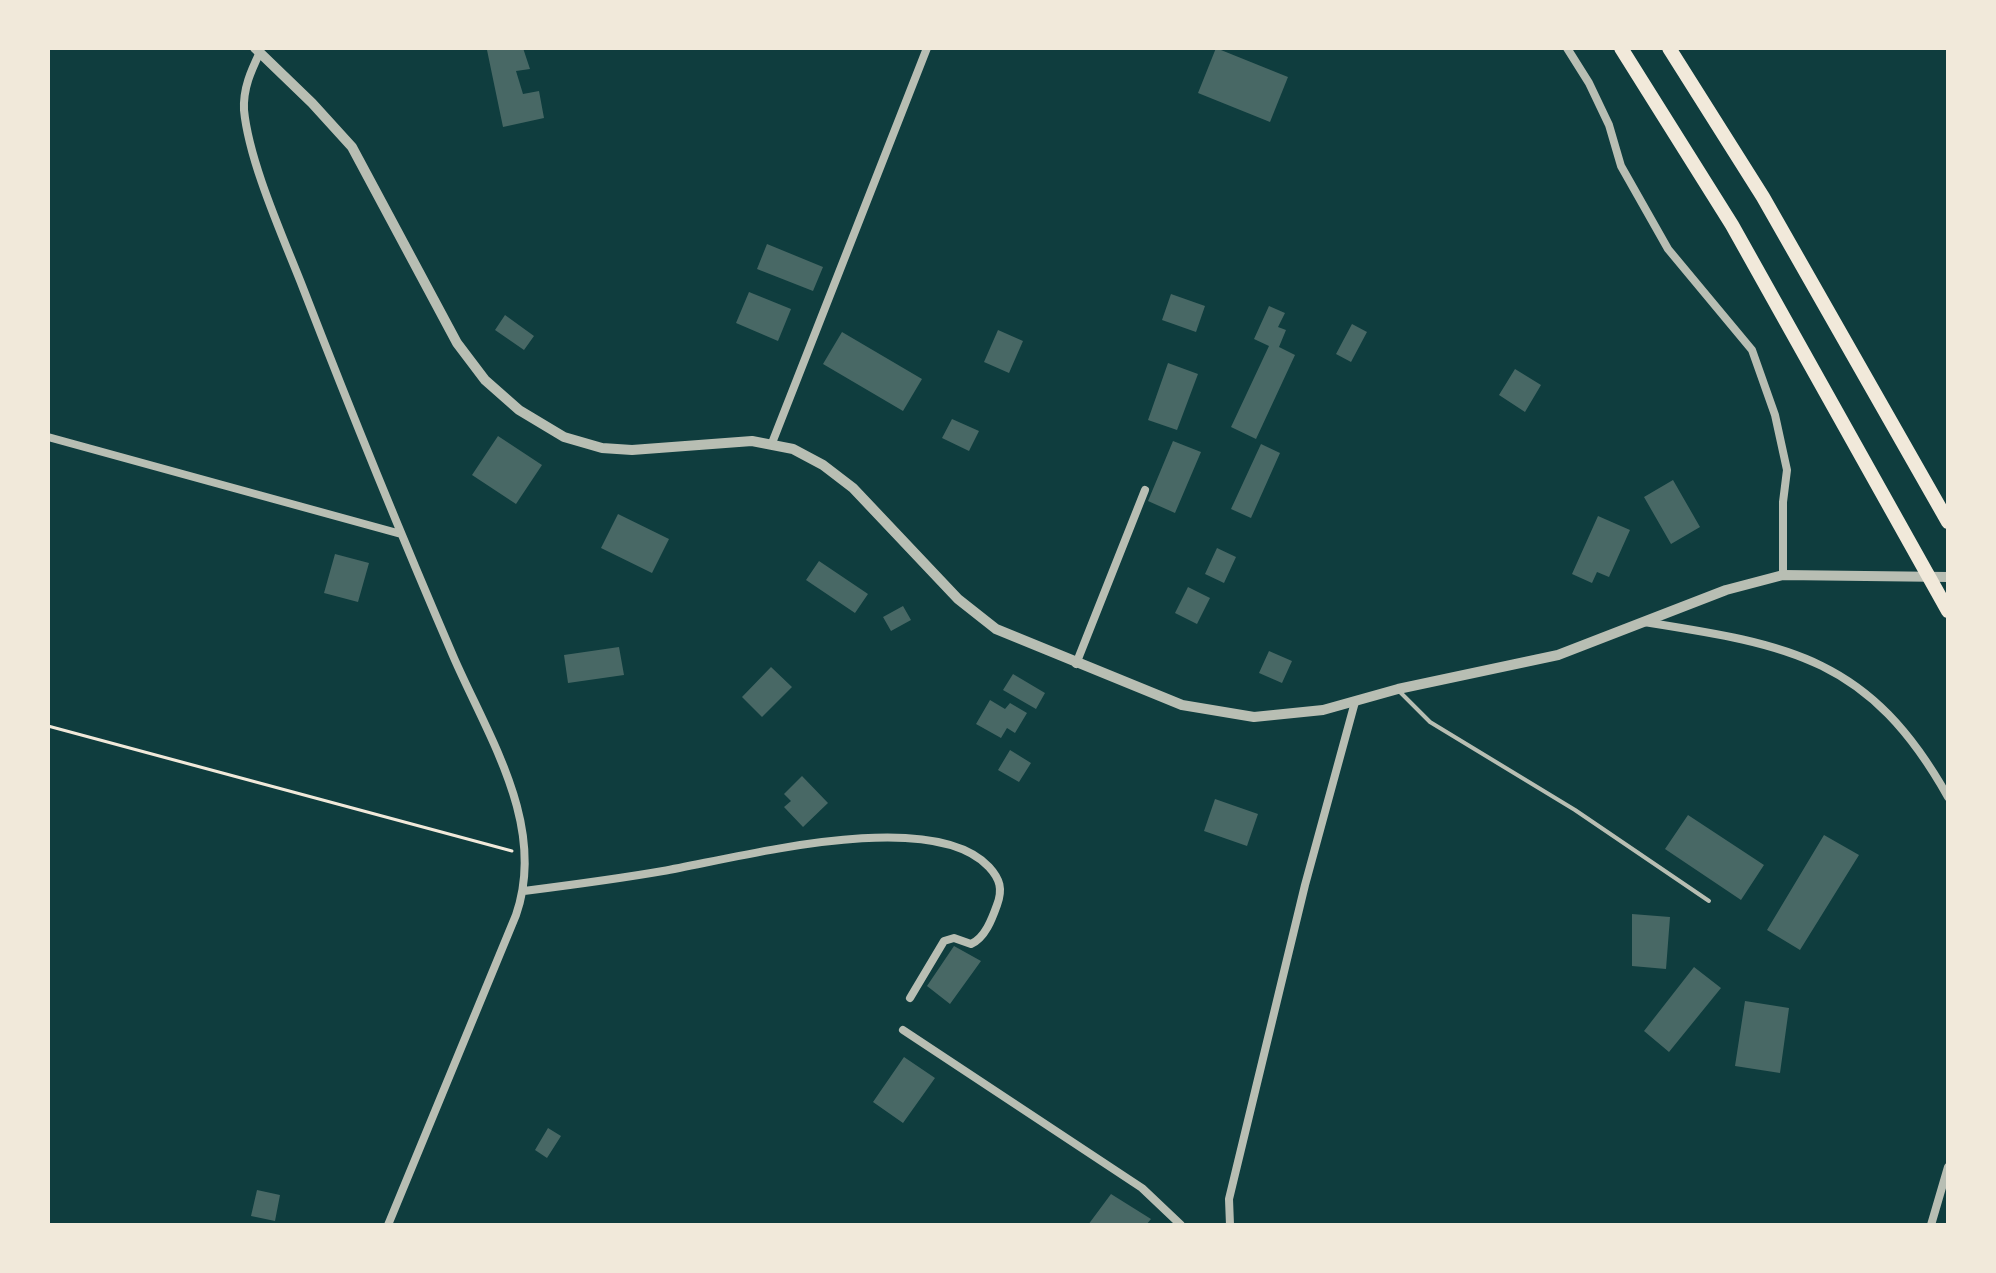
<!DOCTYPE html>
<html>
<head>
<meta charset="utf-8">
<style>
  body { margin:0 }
  #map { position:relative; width:1996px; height:1273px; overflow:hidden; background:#0f3d3e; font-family:"Alegreya Sans",sans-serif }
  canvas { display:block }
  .frame { position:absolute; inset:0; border:50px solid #f1e9da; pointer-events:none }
</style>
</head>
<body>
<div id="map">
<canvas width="1996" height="1273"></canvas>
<div class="frame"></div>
</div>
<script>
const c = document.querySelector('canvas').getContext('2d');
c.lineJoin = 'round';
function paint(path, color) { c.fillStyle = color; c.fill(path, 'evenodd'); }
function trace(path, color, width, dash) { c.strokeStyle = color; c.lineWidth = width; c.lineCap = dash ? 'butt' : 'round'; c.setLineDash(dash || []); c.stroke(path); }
const building = new Path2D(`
  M523 48 530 69 516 71 523 94 539 91 544 118 503 127 487 50Z
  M1216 48 1288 77 1270 122 1198 93Z
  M767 244 823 267 813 291 757 269Z
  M749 292 791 309 778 341 736 323Z
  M1171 294 1205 306 1196 332 1162 320Z
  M1269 306 1285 313 1278 327 1286 330 1279 347 1295 355 1256 439 1231 427 1269 346 1254 339Z
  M505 315 534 336 524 350 495 330Z
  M1352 324 1367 332 1351 362 1336 354Z
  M998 330 1023 341 1009 373 984 362Z
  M842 332 922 379 903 411 823 364Z
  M1168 363 1198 374 1177 430 1148 420Z
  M1515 369 1541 385 1525 412 1499 395Z
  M952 419 979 431 969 451 942 438Z
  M498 436 542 465 516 504 472 475Z
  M1173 441 1201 452 1175 513 1148 501Z
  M1261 444 1280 453 1251 518 1231 509Z
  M1673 480 1700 527 1671 544 1644 497Z
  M618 514 669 539 652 573 601 548Z
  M1598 516 1630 530 1609 577 1597 572 1592 583 1572 574Z
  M1217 548 1236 557 1224 583 1205 574Z
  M335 554 369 563 358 602 324 593Z
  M819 561 868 594 855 613 806 580Z
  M1188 587 1210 598 1197 624 1175 613Z
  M903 606 911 620 891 631 883 617Z
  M619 647 624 675 568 683 564 655Z
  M1269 651 1292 661 1282 683 1259 673Z
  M771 667 792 687 762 717 742 697Z
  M1013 674 1045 693 1036 709 1003 690Z
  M990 700 1005 709 1010 703 1027 713 1015 733 1007 728 1001 738 976 724Z
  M1010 750 1031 763 1019 782 998 770Z
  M802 776 828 803 803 827 784 807 791 801 784 794Z
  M1215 799 1258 814 1247 846 1204 831Z
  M1688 815 1764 865 1741 900 1665 849Z
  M1824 835 1859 855 1800 950 1767 930Z
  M1632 914 1670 917 1666 969 1632 966Z
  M954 946 981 961 950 1004 927 986Z
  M1694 967 1721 988 1669 1052 1644 1031Z
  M1745 1001 1789 1008 1780 1073 1735 1066Z
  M904 1057 935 1078 903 1123 873 1102Z
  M548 1128 561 1136 547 1158 535 1150Z
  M257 1190 280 1195 275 1221 251 1216Z
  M1111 1194 1151 1219 1146 1225H1088Z`);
const path = new Path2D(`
  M48 726 512 851`);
const service = new Path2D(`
  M1399 691 1430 722 1575 810 1709 901`);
const minor = new Path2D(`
  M1567 48 1589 83 1609 125 1621 166 1668 249 1752 350 1775 415 1787 470 1783 502V575
  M260 52C251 71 243 88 244 110 249 162 283 237 303 288 351 412 401 535 454 658 489 738 547 826 516 915L388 1225
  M48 437 401 534
  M772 443 927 48
  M1644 622C1791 645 1870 658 1948 797
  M1076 664 1145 490
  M524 891C571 885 617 879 663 871 738 858 931 805 989 867 1000 879 1003 889 997 905 992 919 985 938 971 944L954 938 944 941 910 998
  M903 1030 1142 1188 1181 1225
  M1230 1225 1229 1199 1305 885 1355 702
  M1931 1225 1948 1167`);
const tertiary = new Path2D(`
  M255 48 312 103 352 147 457 343 485 380 519 410 564 437 602 448 632 450 752 441 793 449 823 465 853 488 958 599 996 629 1182 705 1254 717 1323 710 1398 689 1558 655 1726 590 1783 575 1948 577`);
const motorway = new Path2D(`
  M1621 48 1732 225 1948 611
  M1669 48 1763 197 1948 522`);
paint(building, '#486865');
trace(path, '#f1e9da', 3);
trace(service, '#b8beb3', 4);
trace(minor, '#b8beb3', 8);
trace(tertiary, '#b8beb3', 10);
trace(motorway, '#f1e9da', 14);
</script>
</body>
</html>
